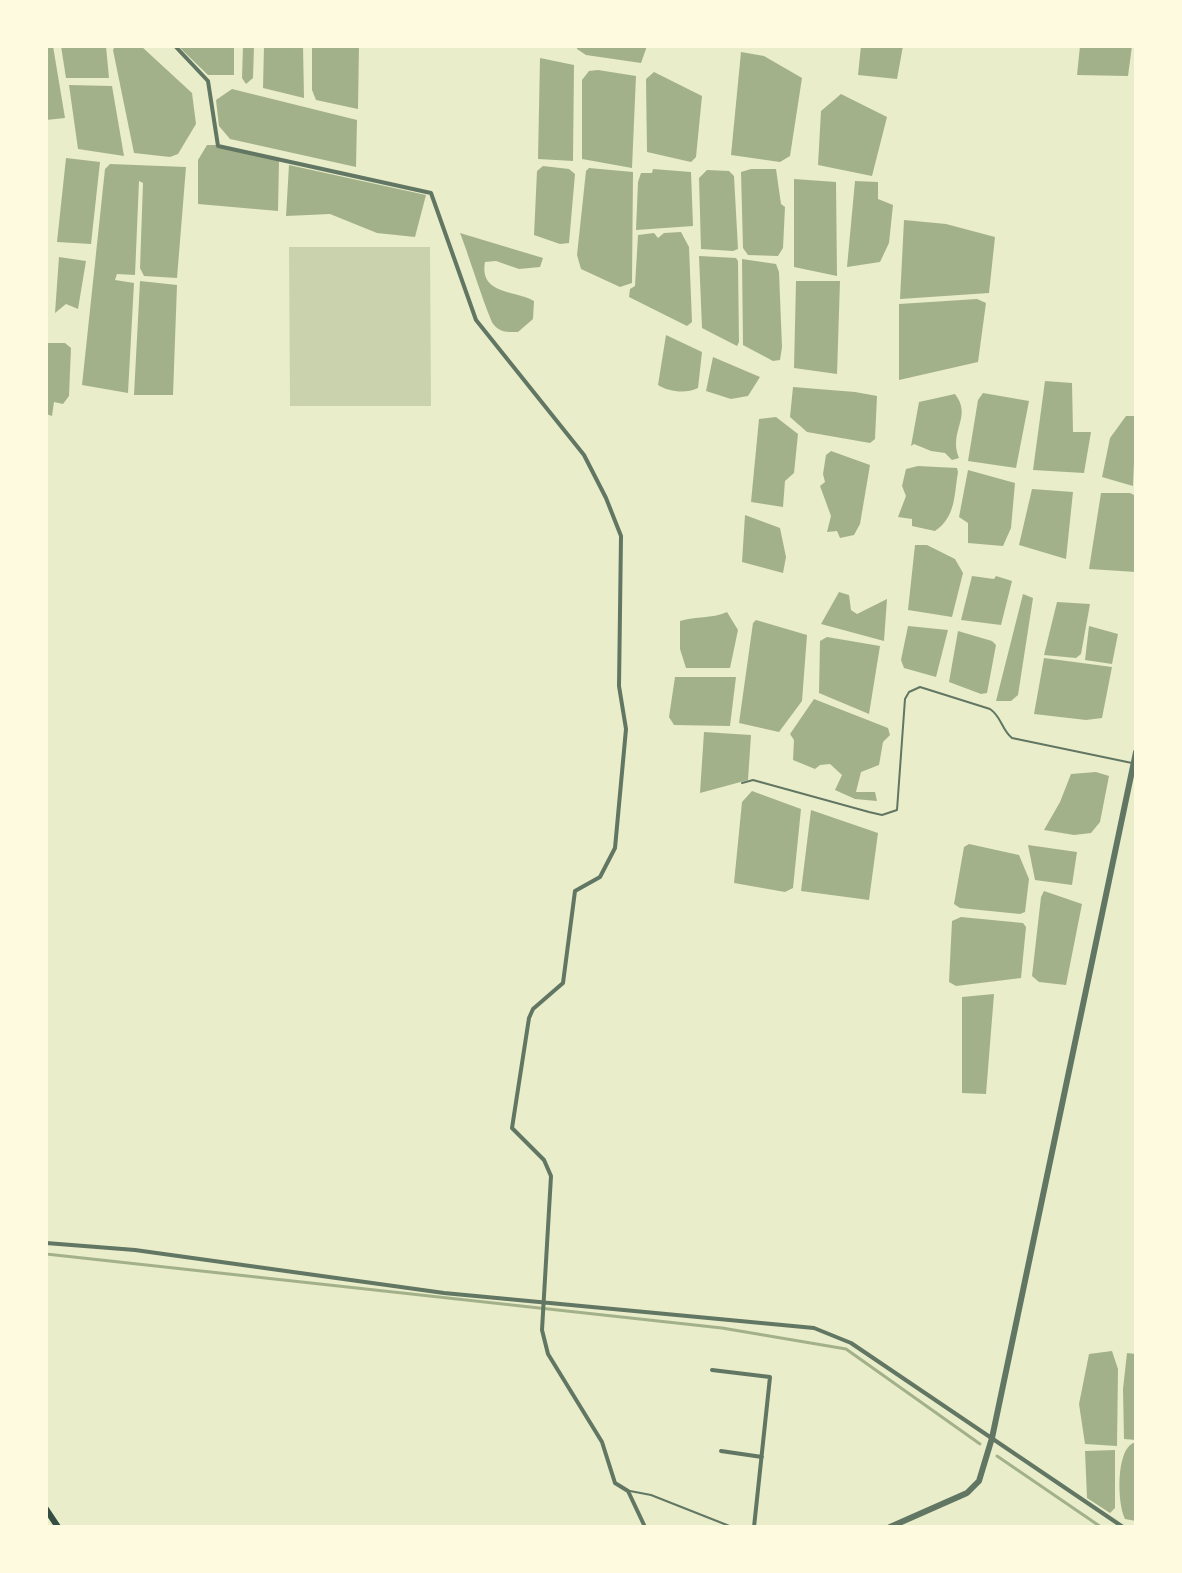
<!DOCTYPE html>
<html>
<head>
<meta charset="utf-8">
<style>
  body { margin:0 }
  #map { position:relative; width:1182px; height:1573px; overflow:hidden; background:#e9edc9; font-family:Signika,sans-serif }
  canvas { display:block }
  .frame { position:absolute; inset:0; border:48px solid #fefae0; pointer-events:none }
</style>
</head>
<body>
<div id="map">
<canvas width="1182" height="1573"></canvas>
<div class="frame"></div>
</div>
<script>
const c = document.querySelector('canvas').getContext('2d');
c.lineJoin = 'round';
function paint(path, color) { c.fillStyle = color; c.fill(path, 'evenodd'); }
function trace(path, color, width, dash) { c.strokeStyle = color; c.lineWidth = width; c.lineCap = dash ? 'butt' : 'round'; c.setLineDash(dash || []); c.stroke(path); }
const green = new Path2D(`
  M289 247H430L431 406H290Z`);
const water = new Path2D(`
  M46 46H53L65 118 46 120Z
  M61 46H106L109 78H66Z
  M115 46H141L192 93 196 124 178 154 170 157 134 153 113 50Z
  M178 46H234V75H208Z
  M243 46H254L253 78 246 84 242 78Z
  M264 46H303L304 98 263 88Z
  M312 46H359L358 109 316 100 312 90Z
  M577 46H647L641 63 586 55 577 49Z
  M861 46H903L897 79 858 75Z
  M1080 46H1132L1128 76 1077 75Z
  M741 52 764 56 802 78 790 156 780 162 731 155Z
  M540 58 574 65 573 161 538 159Z
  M598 70 636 76 632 168 582 159V80L589 71Z
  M654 72 702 96 696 157 691 162 647 152 646 79Z
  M69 85 112 86 124 156 78 149Z
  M232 89 357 120 356 167 230 139 219 126 216 100Z
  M841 94 887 117 872 176 818 165 821 111Z
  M207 145H216L279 161 278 211 198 204V160Z
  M66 158 100 162 91 244 57 242Z
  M110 164 186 167 177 278 144 276 140 268 143 183 139 181 135 275 117 274 115 280 134 283 128 393 82 385 105 169Z
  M289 165 426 195 415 237 377 233 330 214 286 216Z
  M543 166 569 169 575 174 569 243 560 244 534 235 537 171Z
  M589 168 633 172 632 283 620 287 581 269 577 255 586 171Z
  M653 169 691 172 693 226 636 230 638 182 641 173H652Z
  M751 169H776L781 204 785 207 783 248 778 256 748 255 743 248 741 172Z
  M707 170 729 171 734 176 738 249 733 251 701 249 699 178Z
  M794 179 836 182 837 276 794 267Z
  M855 181 878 182V199L893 205 889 243 880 262 847 267Z
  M904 220 946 224 995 237 989 293 900 299Z
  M681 232 689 247 692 322 687 326 629 297 630 289 635 286 638 235 654 233 658 238 664 233Z
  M460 233 543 258 540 267 519 269 496 261 485 262C479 295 516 290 534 301L533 319 518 332C508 332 501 333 494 325 489 320 466 247 460 233Z
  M699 256 736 258 738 261 739 342 737 346 702 328Z
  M59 257 86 261 78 309 66 304 55 313Z
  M742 259 776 264 779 272 782 347 780 360 773 361 743 345Z
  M140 281 177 285 173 395H134Z
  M796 281H840L837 374 794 368Z
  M977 299 986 303 978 362 899 380V304Z
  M666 335 702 352 698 388C686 394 669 392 658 385Z
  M46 343H65L71 348 69 396 63 404 54 402 52 416 46 414Z
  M713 357 760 377 748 396 731 399 706 391Z
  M1045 381 1072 383 1073 432H1091L1084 473 1033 470Z
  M793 387 855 392 877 396 875 439 870 443 807 432 790 417Z
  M983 393 1029 401 1016 468 968 461 978 400Z
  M955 394C973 417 948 431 959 458L952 460 945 453 931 451 914 444 911 446 919 402Z
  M1126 416H1136L1133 486 1102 477 1110 438Z
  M776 417 798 434 794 473 785 481 783 507 751 502 759 419Z
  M831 451 870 465 860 524 854 535 840 538 837 531 827 532 831 516 820 486 825 482 823 474 826 455Z
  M918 466 957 468 958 472C954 495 956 517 935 531L912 526V519L898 517 906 496 902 486 906 469Z
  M968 470 1015 483 1011 528 1003 546 968 543V523L959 517Z
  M1032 489 1073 492 1066 559 1019 545Z
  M1101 493H1130L1136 496V572L1089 569Z
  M745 515 780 528 786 557 783 573 742 562Z
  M915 545H927L955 559 963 573 952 617 908 610Z
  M972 576 994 579 996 576 1012 581 1001 625 961 620Z
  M839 592 849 595 851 610 857 614 887 599 884 641 821 624Z
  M1023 594 1033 598 1018 695 1011 701H996Z
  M1057 602 1090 604 1081 654 1076 658 1044 655Z
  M727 612 738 630 730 668H686L680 649V621C696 616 711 619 727 612Z
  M756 620 807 635 802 701 779 732 739 723 753 623Z
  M908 626 948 630 936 677 904 668 901 660Z
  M1089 626 1118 634 1112 664 1085 660Z
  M958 631 992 641 996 645 987 693 981 694 949 682Z
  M827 637 880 646 869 714 819 693 820 641Z
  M1044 658 1112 667 1102 718 1086 720 1034 714Z
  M675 677H736L730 726 674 725 669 717Z
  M814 699 888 728 890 735 883 742 879 765 861 772 856 792H875L877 801 855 799 835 790 842 775 830 764 820 765 815 769 793 760 794 740 790 734Z
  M704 732 751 735 748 780 700 793Z
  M1096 772 1109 776 1100 822 1091 833 1074 835 1044 830 1060 802 1071 774Z
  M752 791 801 809 793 888 785 892 734 883 742 802Z
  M811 810 878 833 869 900 801 891Z
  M969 844 1019 855 1029 879 1025 912 1020 914 960 908 954 904 964 847Z
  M1028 845 1077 852 1072 885 1035 880Z
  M1044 891 1082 904 1066 985 1039 982 1032 976 1041 897Z
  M961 917 1023 923 1026 927 1021 978 956 986 949 982 952 921Z
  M994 994 986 1094 962 1093V997Z
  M1112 1351 1118 1369 1117 1446 1085 1444 1079 1404 1089 1354Z
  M1127 1353 1136 1354V1440L1124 1439 1123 1389Z
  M1133 1443H1136V1521L1125 1519C1117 1503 1116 1451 1133 1443Z
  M1115 1450V1508L1110 1513 1087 1498 1085 1451Z`);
const stream = new Path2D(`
  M46 1254 722 1328 846 1349 980 1444
  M997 1456 1101 1527`);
const service = new Path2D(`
  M742 783 753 780 869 812 882 815 897 810 905 699 909 692 920 687 990 709C1002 717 1001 729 1012 738L1132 763
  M630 1491 651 1495 732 1527`);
const minor = new Path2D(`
  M175 46 208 81 218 146 431 193 476 320 584 455 606 498 621 536 619 686 626 729 615 848 600 877 575 891 563 983 533 1009 529 1018 512 1128 544 1160 551 1176 542 1330 548 1354 602 1442 615 1483 628 1491 645 1527
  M46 1243 135 1250 444 1293 814 1328 851 1343 1123 1527
  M712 1370 770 1377 754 1527
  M721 1451 762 1457`);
const tertiary = new Path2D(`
  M890 1527 967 1493 979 1481 992 1438 1136 752`);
const secondary = new Path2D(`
  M46 1509 58 1527`);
paint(green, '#cad2ad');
paint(water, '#a3b18a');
trace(stream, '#a3b18a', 3);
trace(service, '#617663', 2);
trace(minor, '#617663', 4);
trace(tertiary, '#617663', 6);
trace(secondary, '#344e41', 6);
</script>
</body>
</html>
